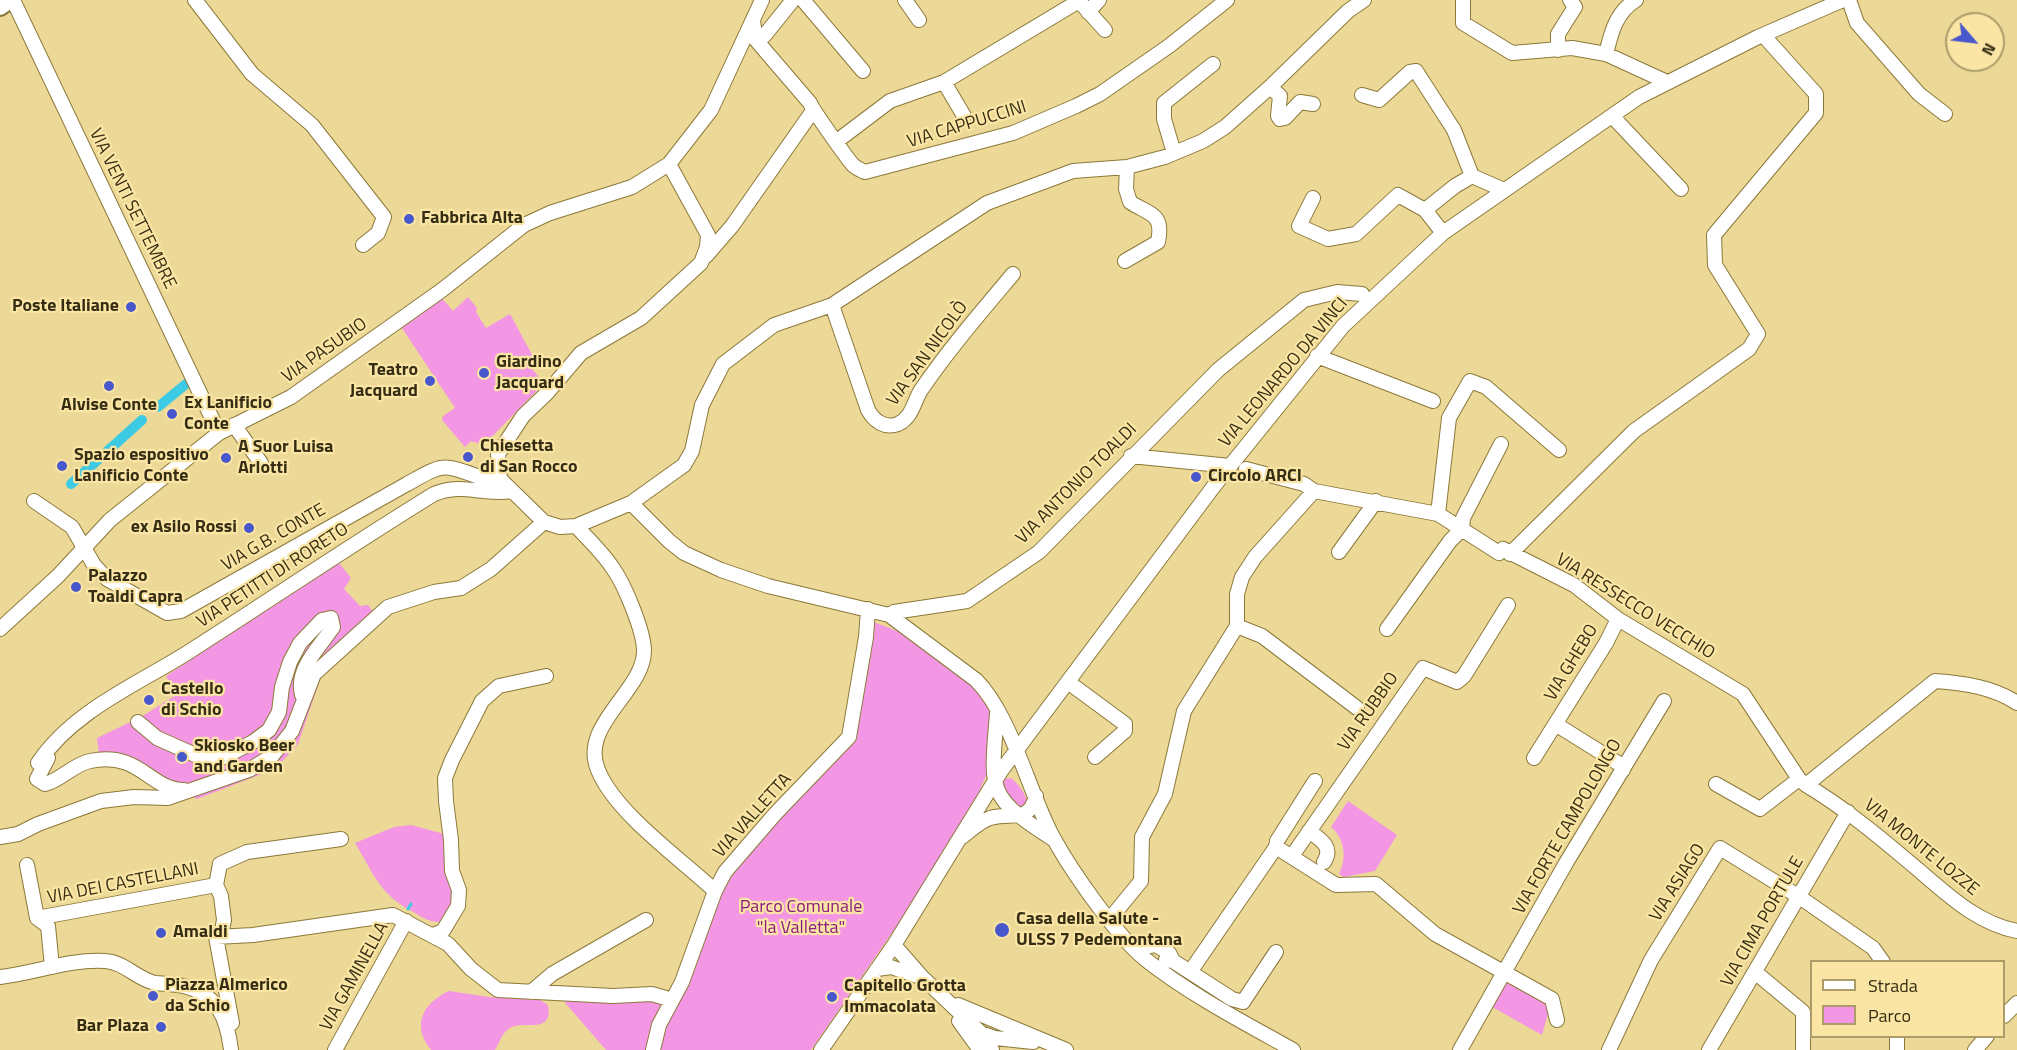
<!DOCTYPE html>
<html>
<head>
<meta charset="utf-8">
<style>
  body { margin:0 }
  #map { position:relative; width:2017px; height:1050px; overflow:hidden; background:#ecd897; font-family:"Titillium Web",sans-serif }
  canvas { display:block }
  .legend { position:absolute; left:1810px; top:960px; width:195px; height:78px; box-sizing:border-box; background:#fae5a4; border:2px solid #ac9c6a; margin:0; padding:8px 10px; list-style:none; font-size:18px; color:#362e14 }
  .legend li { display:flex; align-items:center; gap:12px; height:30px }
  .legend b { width:30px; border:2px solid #ac9c6a }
  .north { position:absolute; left:1945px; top:12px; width:60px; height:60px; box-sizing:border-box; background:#fae5a4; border:2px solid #ac9c6a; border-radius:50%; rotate:118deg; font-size:16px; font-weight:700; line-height:24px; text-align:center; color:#362e14 }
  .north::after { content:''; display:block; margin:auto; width:21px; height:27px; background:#4857cc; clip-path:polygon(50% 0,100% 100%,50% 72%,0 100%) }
</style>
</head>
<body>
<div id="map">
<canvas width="2017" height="1050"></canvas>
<ul class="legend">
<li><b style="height:8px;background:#fff"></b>Strada</li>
<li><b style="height:16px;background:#f396e4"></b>Parco</li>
</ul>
<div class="north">N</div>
</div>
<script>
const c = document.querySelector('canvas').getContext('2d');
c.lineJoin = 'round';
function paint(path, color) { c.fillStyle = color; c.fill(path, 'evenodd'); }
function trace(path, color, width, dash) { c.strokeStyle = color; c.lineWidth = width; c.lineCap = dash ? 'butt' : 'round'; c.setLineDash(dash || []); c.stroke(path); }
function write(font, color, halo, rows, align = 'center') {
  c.font = font + ' "Titillium Web",sans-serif'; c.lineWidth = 4.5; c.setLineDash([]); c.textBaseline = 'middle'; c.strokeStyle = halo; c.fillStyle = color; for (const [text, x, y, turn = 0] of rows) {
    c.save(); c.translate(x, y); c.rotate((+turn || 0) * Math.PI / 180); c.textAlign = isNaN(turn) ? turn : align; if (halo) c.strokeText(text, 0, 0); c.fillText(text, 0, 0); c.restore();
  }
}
const green = new Path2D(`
  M439 295 453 311 468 297 477 308 476 312 486 328 510 314 535 360 532 369 544 383 484 445 471 441 465 447 442 420 443 416 455 408 400 325Z
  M339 563 351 578 344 589 360 606 368 605 379 620 322 674 298 744 275 769 197 799 99 755 97 738 141 717 176 695 166 676Z
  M871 621 913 637 975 687 992 715 989 769 975 801 898 924 811 1050H606L560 997 650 999 676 1005 718 895 730 874 850 744Z
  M1011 778C1018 784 1028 795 1027 805L1016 810 1001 782 1003 779Z
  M1348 801 1397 835 1375 871 1344 877 1339 874C1347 858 1345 839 1331 827Z
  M411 825 448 835 456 892 445 921C433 924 425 919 415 913 379 894 375 876 355 843L394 827Z
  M1502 978 1552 1000 1542 1035 1487 1004Z
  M449 991 489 997 540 1000 548 1005C553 1034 527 1021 512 1027 502 1031 500 1042 495 1050H431C411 1025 423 1003 449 991Z`);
const stream = new Path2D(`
  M408 909 411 904`);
const canal = new Path2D(`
  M158 407 186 384
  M71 484 142 420`);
const minor = new Path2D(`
  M13 0 219 433
  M195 0 252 74 312 125 384 217 378 233 363 245
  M803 0 863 71
  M905 0 919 20
  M1078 0 1105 30
  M1463 0V23L1512 53 1572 48 1606 54 1667 82
  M1849 0 1857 23 1919 94 1945 114
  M1088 12 1099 0
  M753 21 756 40 810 103C812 109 846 157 853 165 856 168 861 170 865 172L1013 133 1076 106 1100 94 1169 46 1227 0
  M756 40 764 36 793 0
  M1558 50V34L1575 7 1570 0
  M1606 54C1611 33 1616 12 1636 0
  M944 82 1079 1
  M1270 87 1280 96 1278 116 1280 119 1285 118 1300 102 1313 104
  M1362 95 1379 100 1410 72 1416 71 1454 130 1472 176 1504 190
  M1612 116 1681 189
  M837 141 890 101 944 82 964 116
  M1174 153 1164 119V103L1213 64
  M669 164 708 235 707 247 701 263 641 318 581 353 547 393 523 416 498 454 500 479 544 522 560 527 576 526 631 503 684 465 692 451 702 405 723 364 774 325 832 305 987 203 1073 171 1127 167 1165 157 1203 141 1225 127 1270 87 1348 11 1364 0
  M1313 198 1299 226 1328 239 1356 234 1398 195 1425 210
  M1443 233 1425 210 1455 186 1472 176
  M706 256 732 226 812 112
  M1125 261 1158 242C1164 213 1150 215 1130 202L1126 189 1127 167
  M832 305 868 410C874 421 885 429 898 424 912 418 914 401 921 390 949 349 981 312 1013 274
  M1317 356 1433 401
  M234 425 261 463
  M1131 456 1230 466
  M1246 469 1304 484 1314 491 1438 514 1499 553 1503 549 1574 585 1618 619 1743 694 1799 779
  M34 501 72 527 94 565 107 579 167 613 181 611 407 484C419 478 436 465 450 468 467 470 482 482 500 479
  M631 503 669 541 684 553 721 570 768 586 889 615 976 680C1012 716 1029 794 1054 839 1072 872 1117 936 1145 959 1189 994 1243 1022 1293 1050
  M1438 514 1449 418 1470 381 1486 387 1559 450
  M576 526C588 539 602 552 612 567 624 583 644 631 644 651 644 691 579 725 598 770 616 814 681 859 715 891
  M1339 552 1376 501
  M1510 554 1634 431 1749 349 1758 334 1715 265 1714 235 1816 113V94L1763 35
  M889 615 894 612 967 601 1039 552 1218 370 1304 300 1337 292 1362 294
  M1237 626 1262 636 1357 708
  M0 629 58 576 110 520 219 433 291 397 442 290 524 225 550 213 632 187 669 164 711 110 762 0
  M1387 629 1450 541 1462 529 1463 518 1501 444
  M1068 682 1125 724V731L1095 757
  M997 713C991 790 985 796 1053 839
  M138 722 157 738 202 758 224 757 253 742 269 730 279 712 282 687 290 662 300 643 322 620 331 618 333 627C320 647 295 669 302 695
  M1557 725 1621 765 1623 770
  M48 758 37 779 45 784C61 780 74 764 90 761 141 751 148 789 184 790
  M1534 758 1606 643 1618 619
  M38 763C73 711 136 685 187 653 270 600 351 545 434 494 464 482 482 496 511 491
  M1716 784 1760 809 1799 779 1806 785 1935 681C1963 683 1993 687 2017 703
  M1806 785C1843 807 1876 834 1909 862 1942 889 1974 923 2017 931
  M1309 831C1320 839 1334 847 1324 862
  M0 837 18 834 38 824 101 801 134 797 168 798 249 770 272 756 292 731 314 674 388 607 434 592 461 588 491 569 544 522
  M962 837C971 830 979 822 990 818 1012 811 1028 825 1036 796
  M1276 847 1277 841 1315 781
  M1292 856 1423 668 1457 682 1464 676 1508 605
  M27 865 37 918 48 926 52 967
  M37 918 216 885
  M1109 920 1141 881 1142 837 1165 794 1184 711 1237 626V594L1242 577 1255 557 1314 491
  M433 935 443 931 458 906 459 890 452 871 451 840 446 801 445 778 452 760 482 701 499 686 546 676
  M216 937 253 935 393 915 448 944 471 969 498 990 613 996 652 994 672 1000
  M216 937 222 930 224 920 221 896 216 885 220 864 247 852 341 839
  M216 937 232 1023
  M894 945 922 977 981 1033 992 1050
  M1139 953 1146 947 1156 945 1169 953 1173 961 1166 960
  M1173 961 1232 999 1243 1002 1276 952
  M877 969 891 967 920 977
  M1190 972 1276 847 1336 885 1376 884 1435 934 1552 999 1557 1020
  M1755 972 1803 1012V1050
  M0 977C35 973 69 959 105 961 124 962 137 979 155 983 164 984 174 984 183 986 218 994 227 1018 231 1050
  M531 992 552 974 646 920
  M958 1005 1066 1050
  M2004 1016 2017 1003
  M959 1021 980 1050
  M981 1033 995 1038 1033 1042
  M335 1050 406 921
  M653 1050 659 1025 682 982 715 891 725 872 775 814 849 737 866 637 868 609
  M821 1050 894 945 1001 771 1214 486 1343 326 1443 233 1639 97 1758 37 1843 0
  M1460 1050 1566 863 1664 701
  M1609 1050 1651 960 1720 848 1798 896 1873 948 1883 962
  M1709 1050 1848 812
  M1897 1050V1036
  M1975 1050 1987 1036`);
const major = new Path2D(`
  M0 7 10 0`);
const markers = [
  [409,219,6,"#4857cc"],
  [131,307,6,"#4857cc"],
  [484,373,6,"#4857cc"],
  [430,381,6,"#4857cc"],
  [109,386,6,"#4857cc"],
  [172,414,6,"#4857cc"],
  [468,457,6,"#4857cc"],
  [226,458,6,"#4857cc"],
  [62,466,6,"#4857cc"],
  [1196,477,6,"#4857cc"],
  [249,528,6,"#4857cc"],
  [76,587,6,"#4857cc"],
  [149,700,6,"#4857cc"],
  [182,757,6,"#4857cc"],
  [1002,930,8,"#4857cc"],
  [161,933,6,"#4857cc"],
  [153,996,6,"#4857cc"],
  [832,997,6,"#4857cc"],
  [161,1027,6,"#4857cc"]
];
const streetNames = [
  ["VIA CAPPUCCINI",967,125,-17],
  ["VIA VENTI SETTEMBRE",132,209,64],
  ["VIA PASUBIO",325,351,-35],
  ["VIA SAN NICOLÒ",928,354,-54],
  ["VIA LEONARDO DA VINCI",1284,373,-50],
  ["VIA ANTONIO TOALDI",1077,484,-45],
  ["VIA G.B. CONTE",274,538,-30],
  ["VIA PETITTI DI RORETO",273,576,-33],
  ["VIA RESSECCO VECCHIO",1635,607,32],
  ["VIA GHEBO",1572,663,-59],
  ["VIA RUBBIO",1369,712,-55],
  ["VIA VALLETTA",753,816,-48],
  ["VIA FORTE CAMPOLONGO",1568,827,-60],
  ["VIA MONTE LOZZE",1921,848,39],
  ["VIA ASIAGO",1678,883,-58],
  ["VIA DEI CASTELLANI",123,884,-11],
  ["VIA CIMA PORTULE",1763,922,-60],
  ["VIA GAMINELLA",355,977,-61]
];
const poiNames = [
  ["Fabbrica Alta",421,219],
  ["Poste Italiane",119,307,"right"],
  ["Giardino",496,363],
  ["Jacquard",496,384],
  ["Teatro",418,371,"right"],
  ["Jacquard",418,392,"right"],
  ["Ex Lanificio",184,404],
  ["Conte",184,425],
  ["Alvise Conte",109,406,"center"],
  ["Chiesetta",480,447],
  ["di San Rocco",480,468],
  ["A Suor Luisa",238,448],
  ["Arlotti",238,469],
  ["Spazio espositivo",74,456],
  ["Lanificio Conte",74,477],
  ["Circolo ARCI",1208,477],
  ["ex Asilo Rossi",237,528,"right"],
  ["Palazzo",88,577],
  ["Toaldi Capra",88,598],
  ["Castello",161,690],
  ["di Schio",161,711],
  ["Skiosko Beer",194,747],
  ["and Garden",194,768],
  ["Casa della Salute -",1016,920],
  ["ULSS 7 Pedemontana",1016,941],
  ["Amaldi",173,933],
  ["Piazza Almerico",165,986],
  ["da Schio",165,1007],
  ["Capitello Grotta",844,987],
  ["Immacolata",844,1008],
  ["Bar Plaza",149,1027,"right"]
];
const parkNames = [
  ["Parco Comunale",801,908],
  ["\"la Valletta\"",801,929]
];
paint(green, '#f396e4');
trace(stream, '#3ccae4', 3);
trace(canal, '#3ccae4', 10);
trace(minor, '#8c793a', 16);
trace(major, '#8c793a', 20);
trace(minor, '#fff', 14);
trace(major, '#fff', 16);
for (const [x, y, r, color] of markers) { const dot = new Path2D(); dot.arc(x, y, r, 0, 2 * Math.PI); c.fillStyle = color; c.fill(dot); trace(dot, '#fae5a4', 2); }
write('18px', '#362e14', '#fae5a4', streetNames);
write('bold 18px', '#362e14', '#fae5a4', poiNames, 'left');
write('18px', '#8c1c81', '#fae5a4', parkNames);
</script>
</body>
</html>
